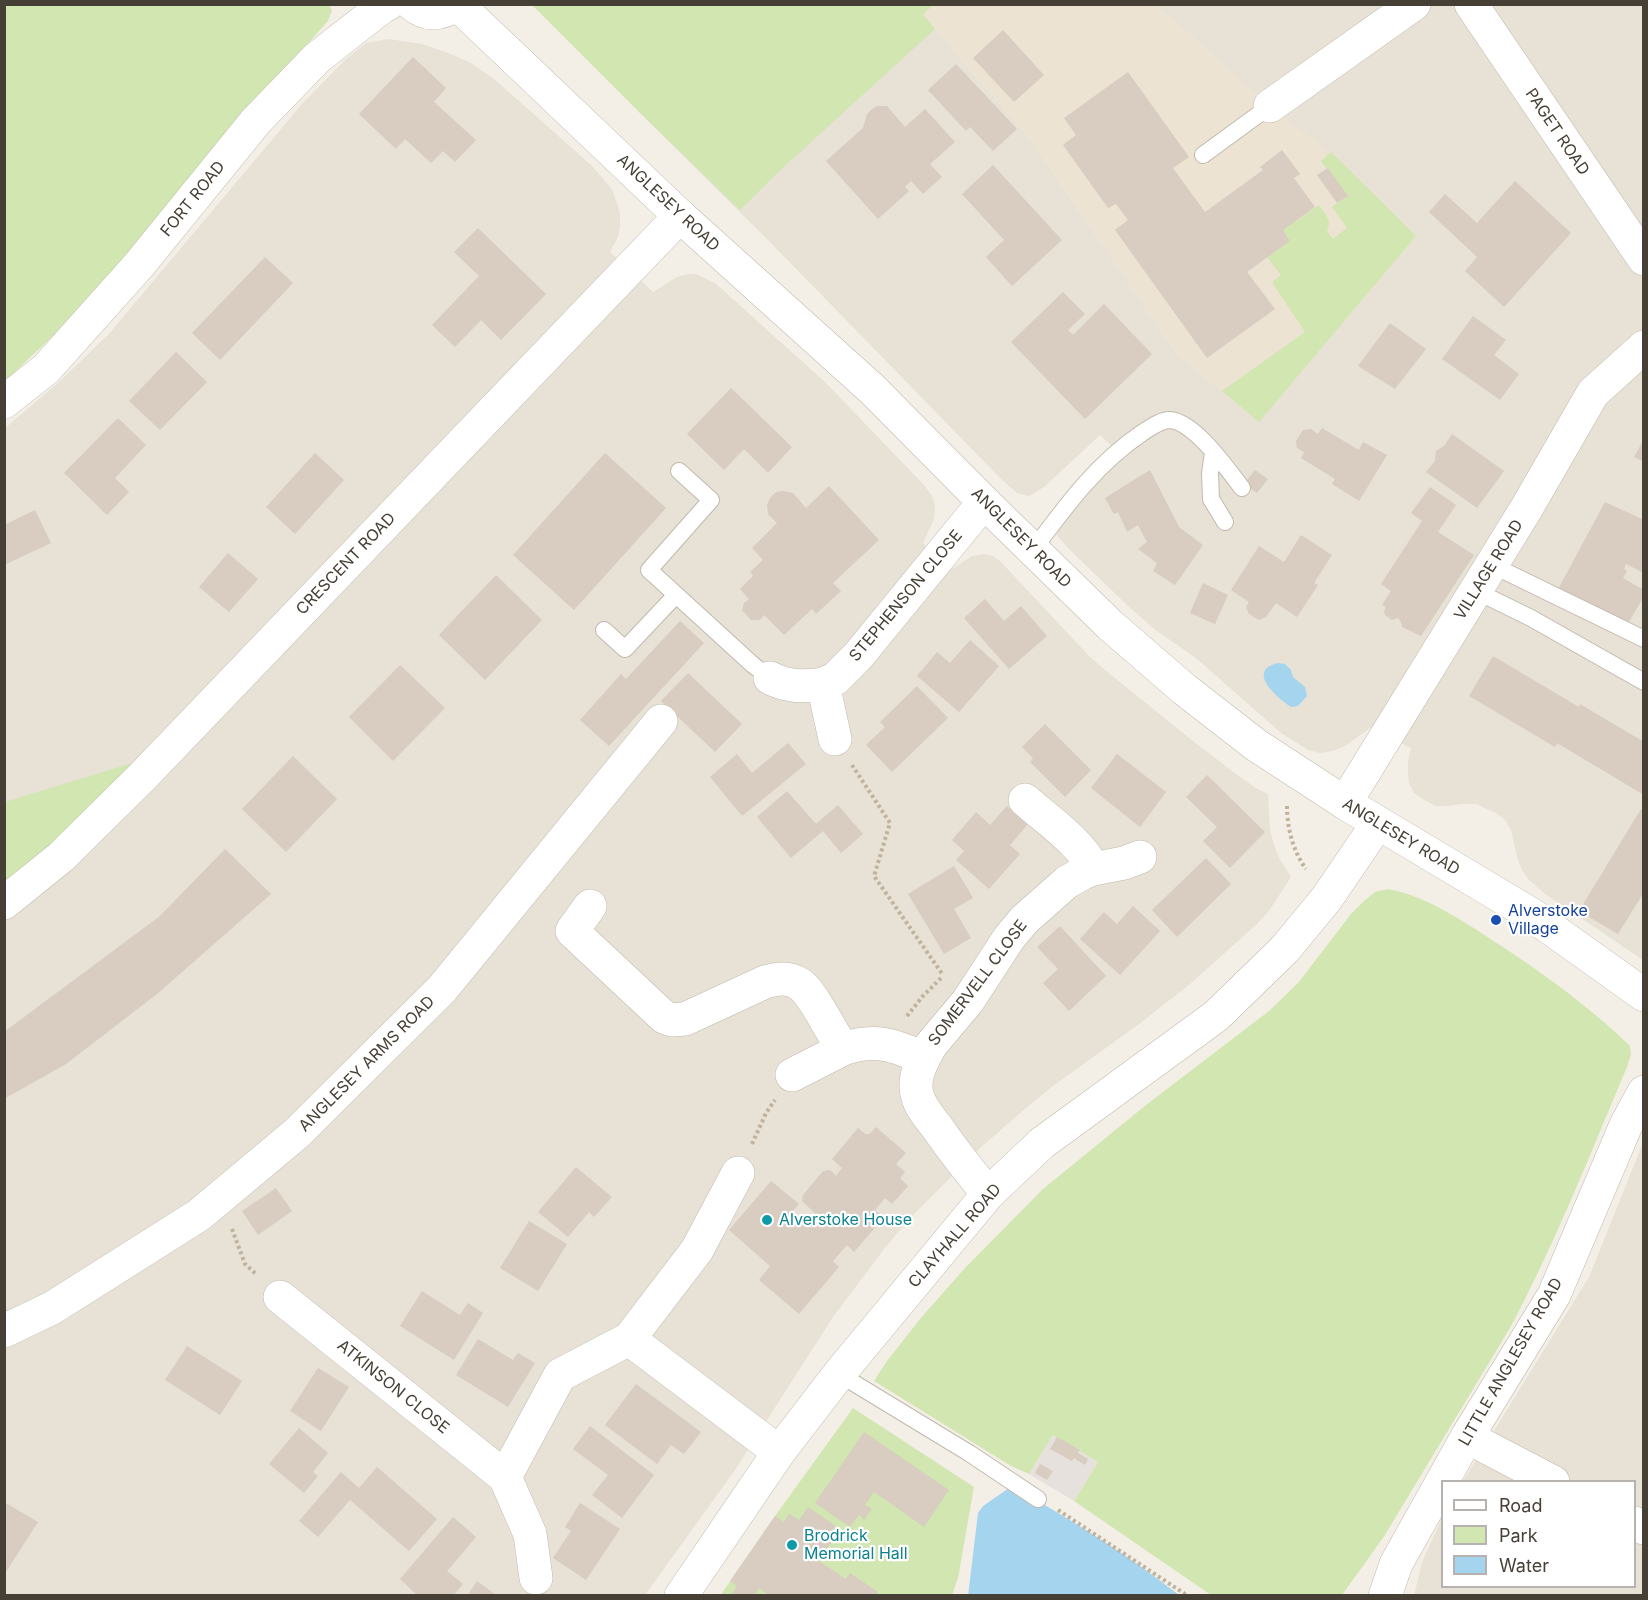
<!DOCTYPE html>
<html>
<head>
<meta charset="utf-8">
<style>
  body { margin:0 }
  #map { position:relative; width:1648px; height:1600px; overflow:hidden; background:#f3efe7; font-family:Inter,sans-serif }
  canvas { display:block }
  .frame { position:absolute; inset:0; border:6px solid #463f36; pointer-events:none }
  .legend { position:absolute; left:1441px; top:1480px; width:195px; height:108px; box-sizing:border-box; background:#fff; border:2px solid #b5b2af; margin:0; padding:8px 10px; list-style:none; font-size:18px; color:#463f36 }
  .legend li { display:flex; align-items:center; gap:12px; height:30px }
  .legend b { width:30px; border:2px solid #b5b2af }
</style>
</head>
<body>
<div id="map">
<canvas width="1648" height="1600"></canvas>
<div class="frame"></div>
<ul class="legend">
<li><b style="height:8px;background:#fff"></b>Road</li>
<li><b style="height:16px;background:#d1e6b1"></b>Park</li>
<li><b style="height:16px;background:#a5d4ee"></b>Water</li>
</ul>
</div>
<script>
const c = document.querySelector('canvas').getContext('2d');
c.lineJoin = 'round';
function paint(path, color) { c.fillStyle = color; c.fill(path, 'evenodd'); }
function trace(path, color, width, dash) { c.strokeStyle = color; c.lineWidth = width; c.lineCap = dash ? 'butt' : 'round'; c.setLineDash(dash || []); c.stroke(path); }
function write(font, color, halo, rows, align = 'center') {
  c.font = font + ' Inter,sans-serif'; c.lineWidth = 4.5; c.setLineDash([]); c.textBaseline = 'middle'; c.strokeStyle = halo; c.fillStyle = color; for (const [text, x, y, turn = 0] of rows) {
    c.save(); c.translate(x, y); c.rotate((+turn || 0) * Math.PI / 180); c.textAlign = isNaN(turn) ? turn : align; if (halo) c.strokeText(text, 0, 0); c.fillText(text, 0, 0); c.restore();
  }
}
const residential = new Path2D(`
  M755 5H914L1031 140 1178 356 1259 421 1416 236 1156 5H1643V960L1545 894 1529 880 1523 872 1518 860 1511 830 1505 820 1496 813 1476 804H1462L1447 806H1436L1424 800 1414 793 1409 783 1408 772V761L1411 748 1370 728 1345 746 1333 751 1320 753 1308 750 1281 733 1196 658 1154 629 1128 606 1072 552 1058 537 1055 526 1064 510 1123 457 1100 435 1044 487 1029 496 1017 493 1003 481 769 241 637 110Z
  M389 39 422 44 448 53 471 63 494 79 591 165 612 189 620 213V228L618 237 610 252 653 292 677 277 688 274H696L715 283 826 383 924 485 932 496 935 505 934 519 923 543 952 569 972 556 984 554 993 556 1000 561 1090 657 1105 670 1193 741 1236 774 1256 788 1268 794 1270 829 1273 842 1279 858 1291 877 1269 911 1256 925 1190 984 1139 1024 1053 1086 1027 1107 979 1149 910 1218 885 1248 833 1317 735 1470 645 1595 5 1596V428L59 382 108 335 302 104 346 59 366 43Z
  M1643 1143V1595L1414 1596 1422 1562 1442 1518V1586H1634V1482L1463 1481 1589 1277Z`);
const industrial = new Path2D(`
  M1053 1435 1098 1462 1074 1501 1029 1474Z`);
const education = new Path2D(`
  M914 5H1156L1270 106 1331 152 1416 236 1259 422 1178 356 1031 140Z`);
const green = new Path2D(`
  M5 5H329L332 10 328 21 232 128 134 246 54 335 5 381Z
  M532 5H933L923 14 935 29 777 173 740 210 637 110Z
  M1331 152 1416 236 1259 422 1222 391 1305 332 1272 282 1281 275 1267 257 1290 241 1283 230 1319 205C1326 215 1332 220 1327 231L1333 239 1347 228 1332 207 1347 196 1321 161Z
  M132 763 60 839 5 886V802Z
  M1388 889C1430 897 1467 924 1503 947 1548 977 1591 1008 1630 1046L1631 1054 1627 1067C1590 1154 1555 1244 1510 1328L1383 1538 1342 1595H1211L1074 1501 1098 1462 1053 1435 1029 1474 1011 1466 874 1381 887 1361 920 1319 965 1268 1043 1189 1146 1105 1269 1011 1298 983 1351 914 1364 901 1375 892Z
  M853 1408 974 1487 958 1578 952 1595 720 1596 775 1516Z`);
const water = new Path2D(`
  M1278 663 1285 664 1291 670 1293 677 1305 687 1307 696 1298 706 1291 707C1278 698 1245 671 1278 663Z
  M1012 1486C1070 1519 1127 1554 1179 1595L968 1596 978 1513 983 1506Z`);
const building = new Path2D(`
  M1003 30 1044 75 1014 102 973 58Z
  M413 57 446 88 434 102 476 140 455 162 443 151 431 163 405 139 396 149 359 114Z
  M956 64 1017 129 993 151 970 127 966 131 928 90Z
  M1128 72 1189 157 1173 168 1205 212 1263 170 1260 167 1282 150 1300 174 1294 178 1315 207 1283 230 1290 241 1247 272 1275 309 1207 358 1115 230 1128 220 1116 204 1108 208 1063 145 1076 135 1064 118Z
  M878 106H887L905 127 925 109 955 142 930 164 942 177 923 194 911 181 905 187 909 191 878 219 826 161 863 128 867 114 872 109Z
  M993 165 1062 240 1012 286 986 257 1004 240 962 194Z
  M1328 168 1348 196 1337 203 1317 175Z
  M1515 181 1571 233 1504 307 1465 271 1477 257 1429 212 1445 194 1477 223Z
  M478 228 546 294 501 340 481 320 455 347 432 325 479 276 454 252Z
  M265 257 293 283 220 360 192 333Z
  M1063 292 1085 314 1068 330 1073 335 1104 304 1152 354 1085 419 1011 342Z
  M1473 316 1506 340 1494 355 1519 374 1500 400 1442 359Z
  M1390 323 1426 349 1395 389 1358 366Z
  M176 352 207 382 160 430 129 401Z
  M731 388 792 447 768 473 744 449 724 470 687 434Z
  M118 418 146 445 115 478 129 492 107 515 64 473Z
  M1322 428 1359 450 1363 442 1387 455 1359 501 1332 484 1335 479 1301 458 1304 452 1297 448 1296 441 1303 430 1311 429 1318 434Z
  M1452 434 1504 471 1477 508 1426 472 1435 461 1436 451 1444 446Z
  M1644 439V462L1634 457Z
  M315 453 344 480 295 534 266 507Z
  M605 453 666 508 574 610 513 555Z
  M1150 470 1179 527 1203 545 1175 585 1153 571 1157 563 1138 549 1147 542 1138 525 1127 532 1118 512 1114 514 1105 498Z
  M1255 470 1268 479 1257 493 1244 484Z
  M829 486 879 540 833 583 841 591 816 614 812 609 784 635 764 615 760 620H751L742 610 744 603 749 599 740 589 753 576 750 572 763 560 752 548 777 523 768 514 767 505 770 498 776 492 783 491 793 493 806 508Z
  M1430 487 1456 505 1438 532 1474 555 1421 636 1402 627 1401 622 1398 618 1392 620 1385 615 1384 611 1386 607 1382 605 1391 591 1381 584 1422 521 1411 513Z
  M1605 502 1644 520V573L1626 564 1624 569 1627 571 1623 578 1644 590V596L1626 627 1556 593Z
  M35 510 51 543 4 565V525Z
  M1301 535 1332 555 1314 583 1318 585 1297 617 1276 603 1266 617 1259 620 1249 614 1246 607 1249 602 1231 590 1259 546 1284 562Z
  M228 553 258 579 229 612 199 587Z
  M496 575 542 620 485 680 439 635Z
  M1203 583 1228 595 1215 624 1190 613Z
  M985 599 1004 621 1021 606 1047 636 1009 669 964 618Z
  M680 621 704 643 609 746 580 720 621 674 626 679Z
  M970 640 999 666 959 712 917 676 937 652 950 663Z
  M1493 656 1579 707 1580 704 1644 742V795L1557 743 1555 747 1469 696Z
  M400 665 445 708 393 761 349 717Z
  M688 673 742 724 715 752 661 701Z
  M917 686 948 718 892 772 866 745 885 727 880 722Z
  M1045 724 1091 770 1065 797 1030 762 1033 758 1022 747Z
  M788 743 806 764 742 816 710 777 737 754 752 773Z
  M1117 754 1166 792 1140 827 1091 788Z
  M293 756 337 799 286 852 242 809Z
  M1207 775 1265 832 1230 868 1203 841 1217 827 1186 797Z
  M787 791 816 824 838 805 863 834 841 853 823 831 791 858 757 817Z
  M1007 806 1028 824 1010 845 1020 854 989 889 956 860 964 851 952 840 976 812 990 825Z
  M1641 809 1644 810V892L1618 934 1579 911Z
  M225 849 271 894 157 994 66 1064 4 1099V1032L160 916Z
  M1206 858 1231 884 1177 937 1152 910Z
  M954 866 973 898 954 909 971 938 944 954 908 894Z
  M1133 906 1160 931 1120 975 1080 939 1104 912 1117 924Z
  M1060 926 1106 976 1069 1011 1043 983 1058 969 1037 947Z
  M876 1127 906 1153 896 1164 905 1172 900 1178 908 1186 892 1204 885 1198 875 1210 884 1217 854 1252 847 1245 833 1261 839 1267 799 1314 759 1280 770 1266 729 1230 771 1181 799 1204 792 1212 798 1217 796 1220 801 1224 812 1223 817 1227 823 1221 802 1201 803 1195 823 1171 830 1170 836 1176 842 1168 832 1159 858 1128 865 1134H870Z
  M576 1167 612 1197 594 1217 589 1212 568 1237 538 1212Z
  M276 1188 292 1211 258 1235 242 1211Z
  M529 1221 567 1244 538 1291 500 1268Z
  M422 1291 460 1315 468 1303 483 1313 454 1360 400 1326Z
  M478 1339 513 1360 518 1353 535 1363 508 1407 456 1375Z
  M187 1346 242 1381 220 1415 165 1380Z
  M318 1368 349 1387 321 1431 290 1411Z
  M636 1384 701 1432 684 1454 671 1445 657 1464 605 1425Z
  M590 1426 654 1475 622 1518 592 1495 608 1475 573 1449Z
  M299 1428 328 1453 313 1472 318 1476 304 1493 269 1464Z
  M864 1432 949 1490 924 1527 874 1492 865 1505 872 1509 864 1520 859 1515 850 1527 815 1503Z
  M1057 1437 1080 1450 1078 1453 1088 1459 1085 1465 1074 1458 1072 1461 1050 1449Z
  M1040 1464 1053 1471 1047 1480 1035 1473Z
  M377 1467 437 1519 409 1551 350 1500 318 1537 299 1521 341 1472 359 1488Z
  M4 1502 38 1522 4 1575Z
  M580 1503 620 1529 586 1580 553 1558 571 1531 565 1527Z
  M808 1507 840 1529 819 1561 846 1579 850 1573 878 1592 876 1596H770L759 1588 754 1596 732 1594 737 1586 730 1581 775 1516 784 1522 789 1514 799 1520Z
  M453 1517 476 1537 447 1571 463 1584 453 1596H418L400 1579Z
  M477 1581 497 1596H467Z`);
const path = new Path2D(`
  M852 765 890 823 874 876 943 975
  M1287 806C1287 828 1293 851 1306 869
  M907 1016 923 996 942 977
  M752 1144 766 1113 775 1100
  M232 1229 245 1264 256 1274
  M1058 1510 1188 1596`);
const service = new Path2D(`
  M1203 155 1270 106
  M1213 453 1210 473 1211 499 1225 522
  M679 471 711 500 649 570 753 665 770 678
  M1033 550C1065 507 1096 464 1142 433 1150 428 1160 420 1170 420 1195 422 1228 470 1242 488
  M1492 565 1644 639
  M1476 591 1531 618 1644 682
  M604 630 625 649 676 595
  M839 1374 969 1453 1038 1499`);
const minor = new Path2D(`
  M1471 4 1644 259
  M1270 106 1414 4
  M770 678C788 687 804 687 823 684
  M835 739 823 684 835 679 858 656 984 502
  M1025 800C1046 819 1082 843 1093 869L1124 863 1140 857
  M1345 803 1526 509 1593 393 1644 347
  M4 903 61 857 143 776 680 216
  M590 906 572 931 664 1017 672 1020 685 1019 765 982C797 972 806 987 821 1012 828 1024 835 1037 843 1049L792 1075
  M843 1049C875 1038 894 1045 924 1058 918 1069 914 1082 917 1094 920 1108 931 1119 939 1130 954 1152 971 1173 988 1194
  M924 1058 931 1045 968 1001 1009 938 1024 920 1067 882 1085 872 1093 869
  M280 1297 505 1477 530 1534 536 1578
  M4 1331 52 1308 199 1215 297 1133 442 989 661 721
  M629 1339 779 1452
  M1467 1437 1553 1482
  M505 1477 560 1375 629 1339 697 1250 738 1173
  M1634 1523 1644 1528
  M1385 1596 1396 1564 1467 1437 1554 1295 1626 1125 1644 1092`);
const tertiary = new Path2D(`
  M412 4C427 17 441 15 457 4L680 216 872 389 984 502 1110 625 1184 689 1256 745 1345 803 1532 915 1644 995
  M4 402 46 369 139 265 256 121 317 58 382 7 388 4
  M681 1596 779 1452 839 1374 988 1194 1042 1143 1216 1016 1285 949 1327 898 1378 823`);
const markers = [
  [1496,920,6,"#1a4fb4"],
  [767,1220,6,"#0f9aa8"],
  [792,1545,6,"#0f9aa8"]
];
const streetNames = [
  ["PAGET ROAD",1557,132,56],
  ["FORT ROAD",193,199,-51],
  ["ANGLESEY ROAD",668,203,43],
  ["ANGLESEY ROAD",1021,538,45],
  ["CRESCENT ROAD",346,564,-46],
  ["VILLAGE ROAD",1489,570,-58],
  ["STEPHENSON CLOSE",906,596,-50],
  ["ANGLESEY ROAD",1401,837,31],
  ["SOMERVELL CLOSE",978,983,-53],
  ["ANGLESEY ARMS ROAD",367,1064,-45],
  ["CLAYHALL ROAD",955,1236,-49],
  ["LITTLE ANGLESEY ROAD",1511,1362,-60],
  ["ATKINSON CLOSE",393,1387,39]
];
const transitNames = [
  ["Alverstoke",1508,911],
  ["Village",1508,929]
];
const cultureNames = [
  ["Alverstoke House",779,1220],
  ["Brodrick",804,1536],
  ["Memorial Hall",804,1554]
];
paint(residential, '#e7e1d6');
paint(industrial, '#e6e1dc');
paint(education, '#ece3d2');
paint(green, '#d1e6b1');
paint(water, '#a5d4ee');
paint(building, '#d8cdc0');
trace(service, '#c1b9ad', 18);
trace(minor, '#c1b9ad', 34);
trace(tertiary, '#c1b9ad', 34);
trace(path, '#c0b29c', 4, [3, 3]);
trace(service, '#fff', 16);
trace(minor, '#fff', 33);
trace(tertiary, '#fff', 33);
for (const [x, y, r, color] of markers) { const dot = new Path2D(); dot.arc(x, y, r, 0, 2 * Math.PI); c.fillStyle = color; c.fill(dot); trace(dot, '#fff', 2); }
write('16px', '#463f36', '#fff', streetNames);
write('16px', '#164399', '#fff', transitNames, 'left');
write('16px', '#0d838f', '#fff', cultureNames, 'left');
</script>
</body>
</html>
